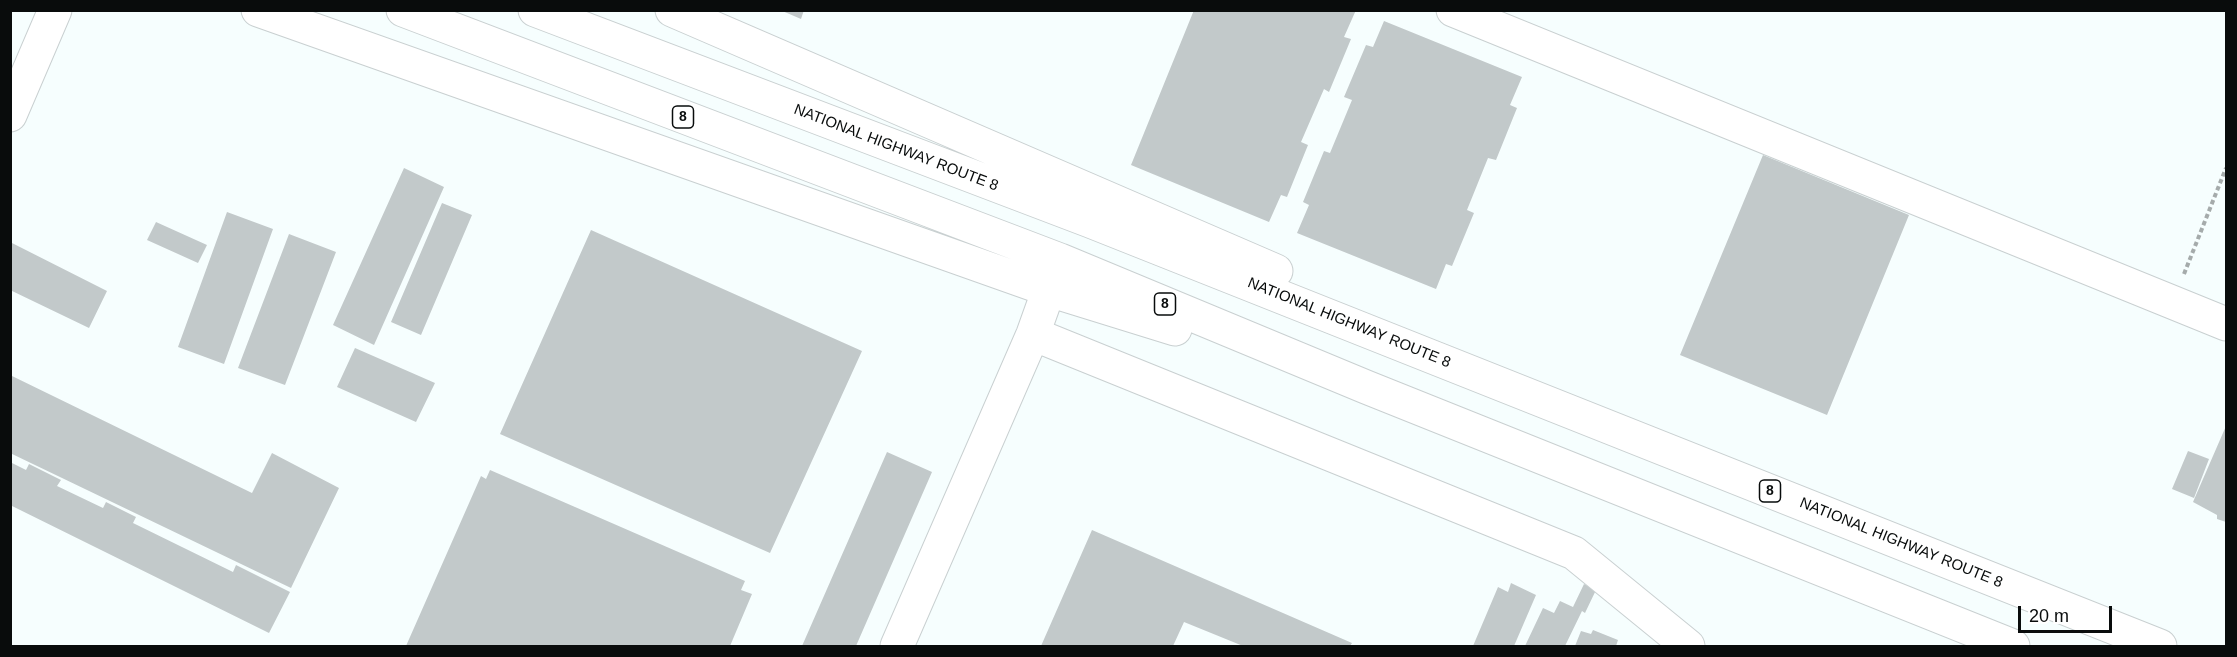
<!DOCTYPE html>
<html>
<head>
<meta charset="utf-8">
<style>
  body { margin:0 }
  #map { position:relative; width:2237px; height:657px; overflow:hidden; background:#f6fefe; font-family:Helvetica,sans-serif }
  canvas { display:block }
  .frame { position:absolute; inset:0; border:12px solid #090c0c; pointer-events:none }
  .scale { position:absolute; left:2018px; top:606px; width:94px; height:27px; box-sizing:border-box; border:3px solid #090c0c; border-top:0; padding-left:8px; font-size:18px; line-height:21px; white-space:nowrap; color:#090c0c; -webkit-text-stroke:4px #fff; paint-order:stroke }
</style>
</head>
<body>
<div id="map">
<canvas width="2237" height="657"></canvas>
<div class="frame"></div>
<div class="scale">20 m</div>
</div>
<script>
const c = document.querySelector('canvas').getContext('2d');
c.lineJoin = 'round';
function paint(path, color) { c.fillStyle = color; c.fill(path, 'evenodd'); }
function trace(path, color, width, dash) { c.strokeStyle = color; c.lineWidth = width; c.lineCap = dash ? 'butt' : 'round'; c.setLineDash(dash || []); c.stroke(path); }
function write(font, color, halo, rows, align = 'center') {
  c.font = font + ' Helvetica,sans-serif'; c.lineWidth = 6; c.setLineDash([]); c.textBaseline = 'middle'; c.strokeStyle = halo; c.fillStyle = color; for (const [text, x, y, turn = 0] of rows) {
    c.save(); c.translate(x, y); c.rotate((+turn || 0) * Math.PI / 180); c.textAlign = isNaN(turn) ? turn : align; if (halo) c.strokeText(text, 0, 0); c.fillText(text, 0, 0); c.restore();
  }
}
const building = new Path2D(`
  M780 10H804L801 19Z
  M1194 10H1356L1344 37 1351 39 1329 92 1324 89 1301 142 1308 145 1287 197 1281 195 1269 222 1131 165Z
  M1384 21 1522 77 1510 105 1517 108 1496 160 1488 158 1467 210 1474 213 1452 266 1446 264 1436 289 1297 233 1309 205 1303 202 1324 151 1330 153 1352 100 1344 97 1366 45 1373 47Z
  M1763 155 1909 215 1827 415 1680 355Z
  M404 168 444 187 374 345 333 325Z
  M442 203 472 215 421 335 391 322Z
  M227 212 273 229 224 364 178 347Z
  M156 222 207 245 198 263 147 240Z
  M591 230 862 351 770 553 500 434Z
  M289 234 336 252 285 385 238 368Z
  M10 242 107 291 89 328 10 290Z
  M355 348 435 383 416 422 337 387Z
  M12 376 252 493 272 453 339 488 291 588 10 453Z
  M2226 426V522L2217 519V515L2193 502Z
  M2188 451 2209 459 2194 498 2172 489Z
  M887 452 932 472 856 646H802Z
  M10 462 26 470 29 464 61 480 57 486 103 508 106 502 136 517 133 523 233 572 236 565 290 592 269 633 10 505Z
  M490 470 745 581 741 590 752 594 730 646H406L481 476 486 479Z
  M1092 530 1352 643 1350 646H1243L1184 622 1173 646H1041Z
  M1511 583 1536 595 1514 646H1473L1498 587 1508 592Z
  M1584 584 1596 590 1585 613 1582 611 1565 646H1525L1543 608 1554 613 1560 601 1573 607Z
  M1593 630 1618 640 1616 646H1575L1581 631 1591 634Z`);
const path = new Path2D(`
  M2184 274 2226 168`);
const minor = new Path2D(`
  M1453 10 2226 324
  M10 115 55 10
  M1033 334 1574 553 1688 646
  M897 646 1033 334 1058 264`);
const trunk = new Path2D(`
  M258 10 1049 290 1175 329
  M403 10 1060 260 1366 387 2013 646
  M535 10 1090 221 2160 646
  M672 10 1276 271`);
const shields = [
  [683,117,21],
  [1165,304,21],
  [1770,491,21]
];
const shieldNames = [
  ["8",683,117],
  ["8",1165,304],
  ["8",1770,491]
];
const streetNames = [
  ["NATIONAL HIGHWAY ROUTE 8",896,148,21],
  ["NATIONAL HIGHWAY ROUTE 8",1349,323,22],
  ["NATIONAL HIGHWAY ROUTE 8",1901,543,22]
];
paint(building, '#c2c9ca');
trace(minor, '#c9d0d1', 35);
trace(trunk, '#c9d0d1', 35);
trace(path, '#a5abab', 4, [4.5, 3]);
trace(minor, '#fff', 33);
trace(trunk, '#fff', 33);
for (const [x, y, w] of shields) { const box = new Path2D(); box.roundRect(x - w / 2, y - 11, w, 22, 4.5); c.fillStyle = '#fff'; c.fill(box); trace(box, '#090c0c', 1.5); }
write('bold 14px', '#090c0c', null, shieldNames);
write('15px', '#090c0c', '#fff', streetNames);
</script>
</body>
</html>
